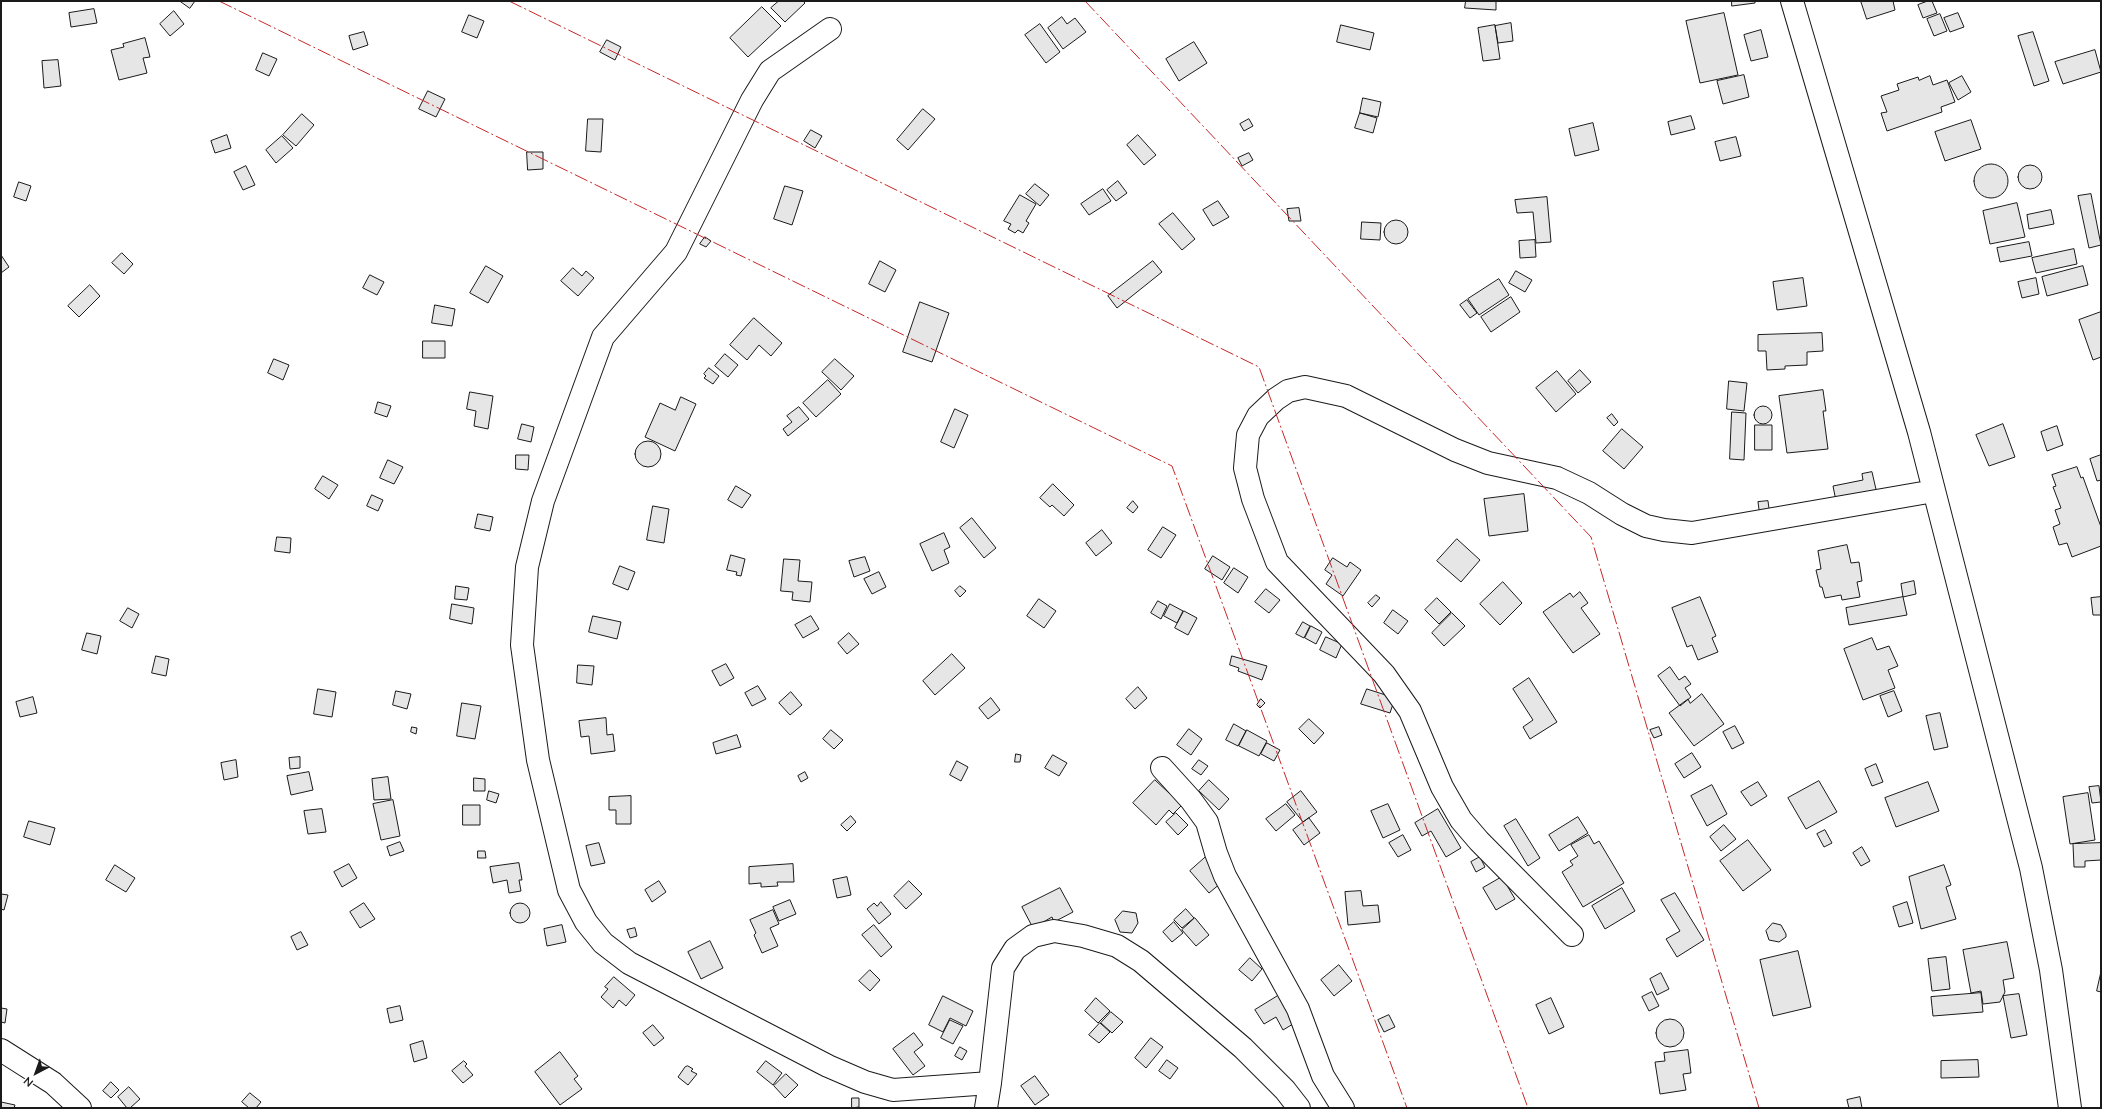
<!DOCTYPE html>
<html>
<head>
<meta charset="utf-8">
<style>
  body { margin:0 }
  #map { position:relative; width:2102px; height:1109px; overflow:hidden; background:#fff; font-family:Mulish,sans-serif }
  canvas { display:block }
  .frame { position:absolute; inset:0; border:2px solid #1a1a1a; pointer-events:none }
  .north { position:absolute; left:16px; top:1053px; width:40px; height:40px; -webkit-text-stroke:3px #fff; paint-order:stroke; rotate:221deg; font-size:11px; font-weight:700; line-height:16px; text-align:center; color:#1a1a1a }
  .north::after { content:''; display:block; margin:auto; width:14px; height:18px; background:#1a1a1a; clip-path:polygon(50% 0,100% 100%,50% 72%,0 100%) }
</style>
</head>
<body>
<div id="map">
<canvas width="2102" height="1109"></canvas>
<div class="frame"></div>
<div class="north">N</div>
</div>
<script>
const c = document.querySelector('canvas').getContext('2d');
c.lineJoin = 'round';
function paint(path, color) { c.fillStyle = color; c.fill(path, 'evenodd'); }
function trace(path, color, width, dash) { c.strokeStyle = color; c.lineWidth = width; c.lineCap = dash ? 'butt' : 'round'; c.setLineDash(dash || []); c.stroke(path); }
const building = new Path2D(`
  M180 1H195L190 8Z
  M779 1H803L805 3 785 22 771 8Z
  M1466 1H1496V10L1465 8Z
  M1732 1H1755V3L1732 6Z
  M1861 1H1893L1895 10 1867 19Z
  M1928 1H1932L1937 13 1923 18 1918 5Z
  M762 7 781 26 748 57 730 38Z
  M94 9 97 23 71 27 69 13Z
  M174 11 184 24 170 36 160 24Z
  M1724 13 1738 75 1700 83 1686 21Z
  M1958 13 1964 27 1950 32 1944 18Z
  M1940 14 1947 31 1934 36 1927 19Z
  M469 15 484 21 477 38 462 32Z
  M1062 17 1067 24 1075 18 1086 32 1063 49 1048 28Z
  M1511 23 1513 41 1498 43 1495 26Z
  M1040 24 1060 52 1046 63 1025 35Z
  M1341 25 1374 33 1370 50 1337 42Z
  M1495 25 1500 59 1483 61 1478 28Z
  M1761 30 1768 57 1751 61 1744 35Z
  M364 32 368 45 353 50 349 36Z
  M2033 32 2049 81 2034 86 2018 36Z
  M145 38 150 57 143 58 147 73 119 80 111 50 124 47 123 44Z
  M607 40 621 47 615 60 600 52Z
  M1194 42 1207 63 1179 81 1166 59Z
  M2095 50 2101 72 2063 84 2055 62Z
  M263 53 277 59 269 76 256 70Z
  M58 60 61 86 44 88 42 61Z
  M1744 75 1749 97 1723 104 1717 81Z
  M1930 76 1933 85 1947 80 1955 102 1941 107 1942 112 1887 131 1881 113 1887 112 1881 96 1899 90 1897 84 1918 77 1919 80Z
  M1962 76 1971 92 1958 100 1949 83Z
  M428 91 445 99 436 117 419 109Z
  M1363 98 1381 102 1378 117 1360 113Z
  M923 109 935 119 908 150 897 140Z
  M1360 113 1377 118 1373 133 1355 128Z
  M302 114 314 125 296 146 283 135Z
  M1691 116 1695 129 1671 135 1668 122Z
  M588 119H603L601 152 586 151Z
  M1249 119 1253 126 1244 131 1240 124Z
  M1971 120 1981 149 1945 161 1935 132Z
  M1593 123 1599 150 1575 156 1569 129Z
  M811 130 822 136 815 148 804 141Z
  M227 135 231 148 215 153 211 141Z
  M1138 135 1156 155 1144 165 1127 145Z
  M282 136 293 148 276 163 266 150Z
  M1736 137 1741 156 1720 161 1715 142Z
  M527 152H543V169L528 170Z
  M1249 153 1253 160 1242 166 1238 158Z
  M1974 181a17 17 0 1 1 34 0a17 17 0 1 1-34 0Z
  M2018 177a12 12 0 1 1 24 0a12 12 0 1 1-24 0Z
  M246 166 255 185 243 190 234 172Z
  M1118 181 1127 193 1116 201 1107 190Z
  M19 182 31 186 26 201 14 197Z
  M1035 184 1049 195 1040 206 1026 194Z
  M785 186 803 191 792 225 774 219Z
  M1103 189 1111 201 1089 215 1081 204Z
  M2091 194 2101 245 2089 248 2078 196Z
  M1020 195 1036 204 1026 221 1029 223 1023 233 1018 230 1015 233 1008 229 1011 224 1004 221Z
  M1547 197 1551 242 1536 243 1533 212 1517 213 1515 200Z
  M1218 201 1229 217 1213 226 1203 210Z
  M2017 203 2025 237 1990 244 1983 211Z
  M1299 208 1301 221H1289L1287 209Z
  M2051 210 2054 224 2029 229 2027 215Z
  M1173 213 1195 239 1182 250 1159 224Z
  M1384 232a12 12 0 1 1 24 0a12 12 0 1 1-24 0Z
  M1362 222 1381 223 1380 240 1361 239Z
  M705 237 711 241 706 247 700 244Z
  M1535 240 1536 257 1520 258 1519 241Z
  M2029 242 2032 256 2000 262 1997 248Z
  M2074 249 2077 264 2036 273 2032 258Z
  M122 253 133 264 124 274 112 263Z
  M1 255 9 267 1 273Z
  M880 261 896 270 885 292 869 284Z
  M1153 261 1162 272 1117 308 1108 296Z
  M486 266 503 276 488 303 470 293Z
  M2083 266 2088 285 2047 296 2042 277Z
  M573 268 582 276 586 271 594 278 578 296 561 281Z
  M1516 271 1532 280 1525 292 1509 283Z
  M370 275 384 282 377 295 363 288Z
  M1803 278 1807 306 1777 310 1773 282Z
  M2036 278 2039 294 2022 298 2018 282Z
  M1499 279 1509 295 1479 315 1468 299Z
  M90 285 100 296 79 317 68 306Z
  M1511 297 1520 312 1491 332 1481 317Z
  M1467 300 1477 313 1470 318 1460 305Z
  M920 302 949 313 932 362 903 352Z
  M435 305 455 309 452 326 432 323Z
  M2101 312V357L2093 360 2079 320Z
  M754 318 782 343 771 356 759 345 747 360 730 345Z
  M1822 333 1823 351 1807 352V365L1785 366V369L1767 370 1766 351H1758V335Z
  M423 341H445V358H423Z
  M725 354 738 365 728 377 715 366Z
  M274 359 289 365 283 380 268 373Z
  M835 359 854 376 841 390 822 372Z
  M709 368 719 376 713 384 704 378 706 376 704 374Z
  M1580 370 1591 382 1578 393 1568 381Z
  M1557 371 1576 394 1556 412 1536 388Z
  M828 380 841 394 816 417 803 403Z
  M1729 381 1747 383 1744 411 1727 409Z
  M1823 390 1826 411H1823L1828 449 1787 453 1779 396Z
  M470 392 493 396 488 429 474 426 476 411 467 409Z
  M681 397 696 404 675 451 645 437 660 403 675 410Z
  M378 402 391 406 387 417 375 413Z
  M1754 415a9 9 0 1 1 18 0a9 9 0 1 1-18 0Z
  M799 407 809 419 788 436 783 429 792 422 787 416Z
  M955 409 968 415 954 448 941 442Z
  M1732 412 1746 413 1744 460 1730 459Z
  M1612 414 1618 422 1614 426 1607 418Z
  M522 424 534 427 531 442 518 439Z
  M2003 424 2015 457 1989 466 1976 435Z
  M1755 425H1772V450H1755Z
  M2057 426 2063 445 2047 451 2041 432Z
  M1622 429 1643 447 1624 469 1603 451Z
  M635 454a13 13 0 1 1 26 0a13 13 0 1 1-26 0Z
  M516 455H529L528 470 516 469Z
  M2101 455V480L2097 481 2090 459Z
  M388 460 403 467 394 484 380 478Z
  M2077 467 2081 478 2083 477 2101 527V546L2072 557 2067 543 2059 545 2053 527 2060 524 2055 510 2061 508 2053 487 2056 486 2052 475Z
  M1872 472 1878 498 1837 506 1833 486 1863 480 1862 474Z
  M323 476 338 485 329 499 315 489Z
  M1053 484 1074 505 1064 516 1052 505 1050 507 1040 498Z
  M736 486 751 495 742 508 728 500Z
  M1524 494 1528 531 1489 536 1484 499Z
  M372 495 383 500 378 511 367 506Z
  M1133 501 1138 507 1133 513 1127 508Z
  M1768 501 1770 516 1760 517 1758 502Z
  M653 506 669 509 664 543 647 540Z
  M478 514 493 517 490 531 475 528Z
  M972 518 996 548 984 558 960 528Z
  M1163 527 1176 535 1161 558 1148 550Z
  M1102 530 1112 543 1096 556 1086 543Z
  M944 533 950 547 944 550 949 563 932 571 920 544Z
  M277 537 291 538 290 553 275 551Z
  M1457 539 1480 560 1461 582 1437 561Z
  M1847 545 1851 563 1859 562 1862 581 1857 582 1860 597 1842 600 1841 595 1825 598 1822 587H1820L1816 570 1821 569 1818 551Z
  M731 555 745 559 741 576 736 575 737 572 727 570Z
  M1213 556 1230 567 1222 580 1205 569Z
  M865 557 870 571 854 577 849 561Z
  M1333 558 1347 567 1350 562 1361 570 1343 596 1326 584 1332 575 1325 570Z
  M784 559 800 560 798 581 812 582 810 602 792 600 793 592 781 591Z
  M620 566 635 572 628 590 613 584Z
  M1234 568 1248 577 1238 593 1224 583Z
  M879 572 886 587 872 594 864 579Z
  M1914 581 1916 594 1903 597 1901 584Z
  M1503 582 1522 603 1500 625 1480 604Z
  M456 586 469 588 467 600 455 599Z
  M960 586 966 591 960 597 955 591Z
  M1266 589 1280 600 1269 613 1255 602Z
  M1580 592 1588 603 1581 608 1600 634 1573 653 1543 612 1570 593 1573 597Z
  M1376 595 1380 598 1372 607 1368 603Z
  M1700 597 1716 636 1712 638 1718 652 1698 660 1692 645 1687 647 1672 608Z
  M1903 597 1907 615 1849 625 1846 608Z
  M2101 597V615H2093L2091 598Z
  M1437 598 1451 612 1439 624 1425 610Z
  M1039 599 1056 611 1044 628 1027 616Z
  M1158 601 1167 606 1161 619 1151 613Z
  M452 604 474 608 472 624 450 619Z
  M1170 604 1183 611 1177 623 1164 616Z
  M128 608 139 614 132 628 120 621Z
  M1393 610 1408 621 1398 634 1384 623Z
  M1184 611 1197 618 1188 635 1175 628Z
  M1452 613 1465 626 1444 646 1432 633Z
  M593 616 621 622 617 639 589 632Z
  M811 616 819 629 803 638 795 625Z
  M1303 622 1310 626 1304 638 1296 634Z
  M1311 626 1322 632 1316 644 1305 638Z
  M87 633 101 636 97 654 82 650Z
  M849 633 859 644 847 654 838 643Z
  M1326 637 1342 644 1336 658 1320 650Z
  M1872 638 1877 650 1889 646 1898 666 1888 670 1895 688 1863 700 1844 649Z
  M952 654 965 668 935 695 923 681Z
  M156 656 169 659 166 676 152 673Z
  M1232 656 1267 666 1262 680 1238 671 1239 668 1230 665Z
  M726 664 734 678 720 686 712 671Z
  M578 665 594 666 592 685 577 683Z
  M1670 667 1679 680 1685 676 1691 684 1685 688 1691 697 1680 706 1658 676Z
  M1529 678 1557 722 1530 739 1523 727 1533 720 1513 689Z
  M758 686 766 699 752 706 745 693Z
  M1138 687 1147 698 1135 709 1126 699Z
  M318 689 336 692 332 717 314 714Z
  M1367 689 1395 698 1390 713 1361 704Z
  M396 691 411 694 407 709 393 705Z
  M1894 691 1902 711 1888 717 1880 696Z
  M791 692 802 705 790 715 779 703Z
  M1702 694 1724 724 1694 746 1669 713 1688 699 1690 703Z
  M33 697 37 713 20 717 16 702Z
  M991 698 1000 710 988 719 979 708Z
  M1261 699 1265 703 1260 708 1257 705Z
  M462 703 481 706 475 739 457 736Z
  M1940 713 1948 747 1934 750 1926 716Z
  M606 718 607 735 613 734 615 751 591 754 589 736 581 737 579 721Z
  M1309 719 1324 733 1314 744 1299 729Z
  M1234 724 1246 731 1238 746 1226 740Z
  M1735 726 1744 743 1732 749 1723 732Z
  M412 727 417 728 416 734 411 732Z
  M1659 727 1662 735 1654 738 1650 730Z
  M1189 729 1202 739 1191 755 1177 745Z
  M831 730 843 740 834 749 823 739Z
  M1247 730 1267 741 1259 756 1239 746Z
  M737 735 741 747 716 754 713 743Z
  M1267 743 1280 750 1274 761 1261 754Z
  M1692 753 1701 767 1684 778 1675 764Z
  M1016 754 1021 755 1020 762H1015Z
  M1053 755 1067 763 1059 776 1045 768Z
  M300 757V768L290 769 289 758Z
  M236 760 238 777 224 780 221 763Z
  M1199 760 1208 766 1201 775 1192 769Z
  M957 761 968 767 961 781 950 775Z
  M1876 764 1883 782 1872 786 1865 769Z
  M309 772 313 790 291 795 287 776Z
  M805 772 808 778 801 782 798 776Z
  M388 777 391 799 374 800 372 779Z
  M474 778 485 779V791H474Z
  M1155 780 1182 805 1173 814 1169 810 1156 825 1133 803Z
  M1209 780 1229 799 1219 810 1199 791Z
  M1819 781 1837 812 1806 829 1788 798Z
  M1758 782 1767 796 1751 806 1741 792Z
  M1928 782 1939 811 1896 827 1885 798Z
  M1712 785 1727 814 1707 826 1691 796Z
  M2099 786 2101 802 2092 803 2089 787Z
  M489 791 499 794 496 803 487 800Z
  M1301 791 1317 812 1303 822 1287 802Z
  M2088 793 2095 840 2070 844 2063 797Z
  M631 796V824H616V810H609V797Z
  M393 800 400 836 381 840 373 804Z
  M1286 804 1295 815 1276 831 1266 819Z
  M1388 804 1400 830 1383 838 1371 811Z
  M463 805H480V825H463Z
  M322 809 326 832 308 834 304 811Z
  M1438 809 1461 848 1446 857 1431 831 1422 836 1415 823Z
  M1176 813 1188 825 1178 835 1166 822Z
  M851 816 856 822 847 831 841 825Z
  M1578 817 1588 833 1559 851 1549 835Z
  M1309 818 1320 833 1304 845 1293 830Z
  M1516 819 1540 858 1528 866 1504 826Z
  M29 821 55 828 50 845 24 837Z
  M1724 825 1736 839 1721 851 1710 837Z
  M1825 830 1832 843 1824 847 1817 834Z
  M1403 835 1411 850 1398 857 1389 843Z
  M1589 835 1594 844 1599 841 1624 883 1583 907 1562 872 1573 865 1570 861 1578 856 1571 845Z
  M1748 840 1771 870 1743 891 1720 861Z
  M400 842 404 851 390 856 387 847Z
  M599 843 605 863 591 866 586 846Z
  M2101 843V860L2085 861V867H2074L2073 844Z
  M1862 847 1870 861 1861 866 1853 853Z
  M478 851H485L486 858H478Z
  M1208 855 1218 866 1212 872 1221 883 1209 893 1190 871Z
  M1480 857 1485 867 1476 872 1471 862Z
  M519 863 522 880H519L521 891 509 893 507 880 493 883 490 867Z
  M349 864 357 878 342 887 334 872Z
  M793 864 794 882H777L778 886 761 887V883L749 884V867Z
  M115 865 135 878 126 892 106 880Z
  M1944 865 1951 885 1946 887 1956 919 1921 929 1909 877Z
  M847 877 851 895 837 898 833 880Z
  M1502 877 1515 899 1496 910 1483 888Z
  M659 881 666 892 652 902 645 890Z
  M909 881 922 894 906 909 894 896Z
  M1060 888 1073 912 1054 922 1052 917 1033 928 1022 907Z
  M1622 888 1635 911 1605 929 1592 906Z
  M1361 891 1363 906 1378 905 1380 922 1348 925 1345 892Z
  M1675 893 1704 940 1677 957 1666 939 1680 931 1661 900Z
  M1 894 8 895 4 910 1 909Z
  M790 900 796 914 779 921 773 907Z
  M881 902 891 914 879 924 867 909 874 903 877 906Z
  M1907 902 1913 923 1899 927 1893 907Z
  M510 913a10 10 0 1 1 20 0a10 10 0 1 1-20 0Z
  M364 903 375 919 360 928 350 912Z
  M1186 909 1194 918 1182 928 1174 920Z
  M773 910 779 924 770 928 778 946 762 953 754 935 756 933 750 920Z
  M1123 911 1136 913 1138 923 1132 933 1120 932 1115 920Z
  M1195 918 1209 935 1196 946 1182 930Z
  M1174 922 1183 933 1172 942 1163 932Z
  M1773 923 1781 925 1786 934V937L1779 942 1769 940 1766 931Z
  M562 925 566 942 547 946 544 929Z
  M874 925 892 947 881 957 862 935Z
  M635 928 637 936 630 938 627 930Z
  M301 932 308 945 297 950 291 937Z
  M710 941 723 968 701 979 688 952Z
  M2007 942 2014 978 2003 980 2005 992 2000 1002 1983 1004 1981 991 1971 993 1963 950Z
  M1798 951 1811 1007 1773 1016 1760 960Z
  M1946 957 1950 989 1932 991 1928 959Z
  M1250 958 1262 969 1252 981 1239 970Z
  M1339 965 1352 981 1334 996 1321 980Z
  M870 970 880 980 870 991 859 981Z
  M2101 972V992L2097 991Z
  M1661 973 1669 989 1657 995 1650 979Z
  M614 977 635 995 626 1006 619 1000 613 1008 601 997 608 989 605 987Z
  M1652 992 1659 1006 1649 1011 1642 997Z
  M1981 993 1983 1012 1933 1016 1931 997Z
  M1281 994 1298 1021 1283 1030 1276 1017 1264 1024 1255 1010Z
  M2019 994 2027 1035 2011 1038 2003 996Z
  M943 996 973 1011 966 1026 950 1018 943 1032 929 1025Z
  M1096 998 1110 1011 1098 1023 1085 1011Z
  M1551 998 1564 1027 1549 1034 1536 1005Z
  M400 1006 403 1020 390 1023 387 1009Z
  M1 1008 7 1009 5 1023 1 1022Z
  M1111 1012 1123 1022 1112 1033 1101 1023Z
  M1389 1015 1395 1027 1384 1032 1378 1020Z
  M1656 1033a14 14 0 1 1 28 0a14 14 0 1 1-28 0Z
  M950 1020 963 1026 953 1044 941 1038Z
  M1100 1023 1110 1032 1099 1043 1089 1035Z
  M653 1025 664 1038 654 1046 643 1033Z
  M914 1033 923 1045 914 1052 925 1066 913 1075 893 1049Z
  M1151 1038 1163 1047 1146 1068 1135 1058Z
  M423 1041 427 1058 414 1062 410 1045Z
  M960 1047 967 1051 962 1060 955 1056Z
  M1688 1050 1691 1073 1683 1074 1686 1090 1660 1094 1655 1062 1665 1061 1664 1053Z
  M560 1052 578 1076 574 1079 582 1089 560 1105 535 1072Z
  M1167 1060 1178 1068 1170 1079 1159 1071Z
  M1978 1060 1979 1077 1941 1078V1061Z
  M464 1061 467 1064 465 1066 473 1075 463 1083 452 1071Z
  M766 1061 782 1073 773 1085 757 1072Z
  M688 1066 693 1069 691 1071 697 1074 688 1085 678 1077 685 1067Z
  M786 1074 798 1085 785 1098 774 1086Z
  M1035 1076 1049 1095 1035 1105 1021 1086Z
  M111 1082 119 1090 111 1098 103 1091Z
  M129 1087 140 1099 130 1108H127L118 1097Z
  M250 1093 261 1102 256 1108H249L242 1102Z
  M1860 1097 1862 1108H1849L1847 1100Z
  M852 1098H859V1107L852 1108Z
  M1 1102 15 1105 14 1108H1Z`);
const minor = new Path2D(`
  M1792 1 1919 432 2031 868 2051 970 2070 1108
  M830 29 770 71 752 100 676 252 603 337 543 501 527 567 522 645 538 760 569 890 586 922 603 943 629 963 828 1066 865 1082 893 1090 990 1083 1003 968 1015 949 1033 936 1054 931 1083 936 1117 946 1141 961 1243 1048 1285 1090 1299 1108
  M1162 768 1191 800 1207 822 1216 853 1225 876 1298 1009 1323 1076 1343 1108
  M1572 935 1479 841 1461 820 1442 787 1410 711 1384 674 1277 562 1253 499 1245 468 1248 435 1258 416 1276 399 1288 391 1305 387 1346 396 1455 450 1488 463 1557 478 1589 493 1622 514 1646 526 1664 530 1692 533 1934 491
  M1 1050 53 1083 80 1108
  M986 1108 990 1083`);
const power = new Path2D(`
  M219 1 1172 466 1407 1108
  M509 1 1259 367 1528 1108
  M1085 1 1591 537 1759 1108`);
paint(building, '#e6e6e6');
trace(building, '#1a1a1a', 1);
trace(minor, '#1a1a1a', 24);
trace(minor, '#fff', 22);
trace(power, '#c62828', 1, [14, 3, 2, 3]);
</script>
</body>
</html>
